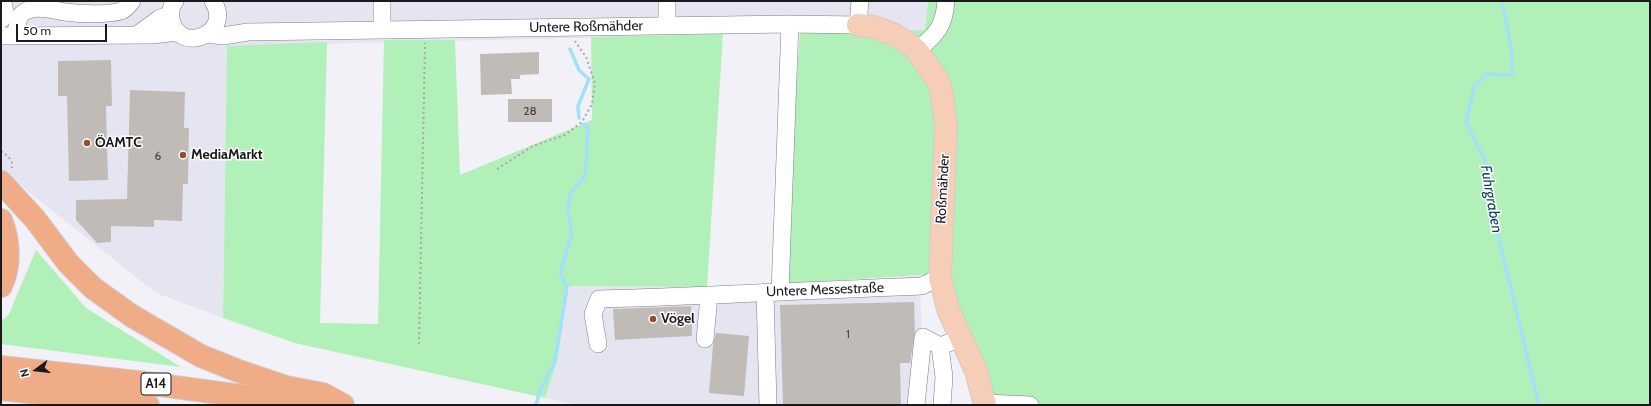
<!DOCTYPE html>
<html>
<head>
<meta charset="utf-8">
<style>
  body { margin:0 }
  #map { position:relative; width:1651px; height:406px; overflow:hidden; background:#f1f1f7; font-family:Cabin,sans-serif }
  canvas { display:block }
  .frame { position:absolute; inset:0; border:2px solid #1a1a1d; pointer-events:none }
  .north { position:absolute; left:16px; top:350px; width:40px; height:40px; -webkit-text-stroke:3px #fff; paint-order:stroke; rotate:255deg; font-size:11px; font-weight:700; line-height:16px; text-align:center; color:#1a1a1d }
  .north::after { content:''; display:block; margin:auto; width:14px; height:18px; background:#1a1a1d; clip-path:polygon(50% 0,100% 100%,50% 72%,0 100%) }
  .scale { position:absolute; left:16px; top:24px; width:91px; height:18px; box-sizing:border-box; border:2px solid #1a1a1d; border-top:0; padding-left:5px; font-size:12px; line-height:14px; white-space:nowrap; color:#1a1a1d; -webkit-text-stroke:3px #fff; paint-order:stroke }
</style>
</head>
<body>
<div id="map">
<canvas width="1651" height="406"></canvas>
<div class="frame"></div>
<div class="north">N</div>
<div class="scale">50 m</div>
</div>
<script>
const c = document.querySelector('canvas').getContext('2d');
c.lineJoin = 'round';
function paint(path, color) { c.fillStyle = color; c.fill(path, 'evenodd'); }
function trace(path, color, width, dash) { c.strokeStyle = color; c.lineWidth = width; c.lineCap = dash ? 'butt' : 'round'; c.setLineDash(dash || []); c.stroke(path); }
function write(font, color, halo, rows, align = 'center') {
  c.font = font + ' Cabin,sans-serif'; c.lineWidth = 3; c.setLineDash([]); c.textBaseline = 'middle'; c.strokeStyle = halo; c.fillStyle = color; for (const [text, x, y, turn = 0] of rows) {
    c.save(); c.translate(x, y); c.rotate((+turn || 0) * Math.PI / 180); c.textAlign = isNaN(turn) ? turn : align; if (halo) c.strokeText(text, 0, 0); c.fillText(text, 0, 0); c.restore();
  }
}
const built = new Path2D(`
  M1 1H928L925 30 227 46 223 318 156 293 1 170Z
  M920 275 923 405H576L545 398 557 362 569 286 772 288Z`);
const green = new Path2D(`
  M928 1H1650V405H994L959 316 949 281 920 275 783 284 800 32 925 30Z
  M723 34 707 287 569 286 557 362 545 398 295 343 223 318 227 46 327 42 320 323 378 324 384 40H455L460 175 592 120 591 37Z
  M36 250 86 308 181 367 1 344V322L9 314Z`);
const stream = new Path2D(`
  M1502 1C1506 25 1514 50 1512 75L1487 74 1474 87 1466 122 1486 163 1499 240 1539 405
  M570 49 579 70 589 79 578 106 579 118
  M536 405 540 391 555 361 567 287 560 273 572 234 568 212 570 194 585 176 588 128 584 124`);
const building = new Path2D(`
  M539 52V74L520 75V79H511L512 94 481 95 480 54Z
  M111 60 112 106H106L108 180 69 181 67 96H58V61Z
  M130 90 185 92 184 128H189L188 184H183L182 221 154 220V227L111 226V242L97 243 76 220V200L127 199Z
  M508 99H552V122H508Z
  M914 302 915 331 910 363H900L901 405H783L780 305Z
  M691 306 692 336 615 340 613 309Z
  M716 333 749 336 744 396 709 393 713 345Z`);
const path = new Path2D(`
  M1 151C8 156 13 160 12 168
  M497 169 533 146 565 135 582 122 592 104 595 83 586 57 575 41
  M419 344 425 43`);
const minor = new Path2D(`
  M175 1C171 6 170 12 171 19 177 55 234 35 213 1
  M382 1V30
  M1 2 3 3 5 12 1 20
  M667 26V1
  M138 34 160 18 170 15
  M208 34 223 36 248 32 790 24 858 25 860 1
  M16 35C17 28 17 17 23 13 35 4 52 10 65 12 80 14 108 15 121 11 126 9 129 5 132 1
  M1 36 152 35 178 32
  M917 51C936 34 944 28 946 1
  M780 291 790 24
  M765 292 768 405
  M705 339 709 296
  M598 344 593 314 599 299C707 296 814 290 922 286L940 277
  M985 403 1030 405
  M916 405 923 337 940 346
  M942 405 944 377 940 346 951 342`);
const major = new Path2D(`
  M858 25 874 27 893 34 908 43 917 51 937 79 942 93 946 126 940 277 948 309 976 371 985 405`);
const highway = new Path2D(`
  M1 182 35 219 68 263 93 288 132 316 201 356 236 370 286 387 323 394 343 405
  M1 220C9 240 11 265 1 286
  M1 367 137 382 309 405
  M1 389 148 405`);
const markers = [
  [87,143,4,"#964f2a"],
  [183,155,4,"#964f2a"],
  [653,319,4,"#964f2a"]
];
const numberNames = [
  ["28",530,111],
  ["6",158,156],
  ["1",848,334]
];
const shields = [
  [156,384,30]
];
const shieldNames = [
  ["A14",156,384]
];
const streetNames = [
  ["Untere Roßmähder",586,27,-1],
  ["Roßmähder",943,189,-87],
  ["Untere Messestraße",825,290,-2]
];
const poiNames = [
  ["ÖAMTC",95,143],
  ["MediaMarkt",191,155],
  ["Vögel",661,319]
];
const waterNames = [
  ["Fuhrgraben",1491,199,80]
];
paint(built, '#e5e5f2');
paint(green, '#b2f0b9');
trace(stream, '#a3e0fc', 3.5);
paint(building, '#c1bbb8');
trace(minor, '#7f7e84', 18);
trace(major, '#cdcdcd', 24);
trace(highway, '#cdcdcd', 24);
trace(path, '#a6a6ab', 2, [2, 3]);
trace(minor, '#fff', 17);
trace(major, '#f6cdb7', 22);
trace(highway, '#f0ab87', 22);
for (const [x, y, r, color] of markers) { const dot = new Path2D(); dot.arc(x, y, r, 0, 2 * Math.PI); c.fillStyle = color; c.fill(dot); trace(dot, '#fff', 1.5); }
write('12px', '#444244', null, numberNames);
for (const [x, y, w] of shields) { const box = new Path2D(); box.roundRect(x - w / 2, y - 11, w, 22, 3); c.fillStyle = '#fff'; c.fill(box); trace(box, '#1a1a1d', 1); }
write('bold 13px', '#1a1a1d', null, shieldNames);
write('14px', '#1a1a1d', '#fff', streetNames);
write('bold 14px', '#1a1a1d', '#fff', poiNames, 'left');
write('italic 15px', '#083c4f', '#fff', waterNames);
</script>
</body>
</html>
